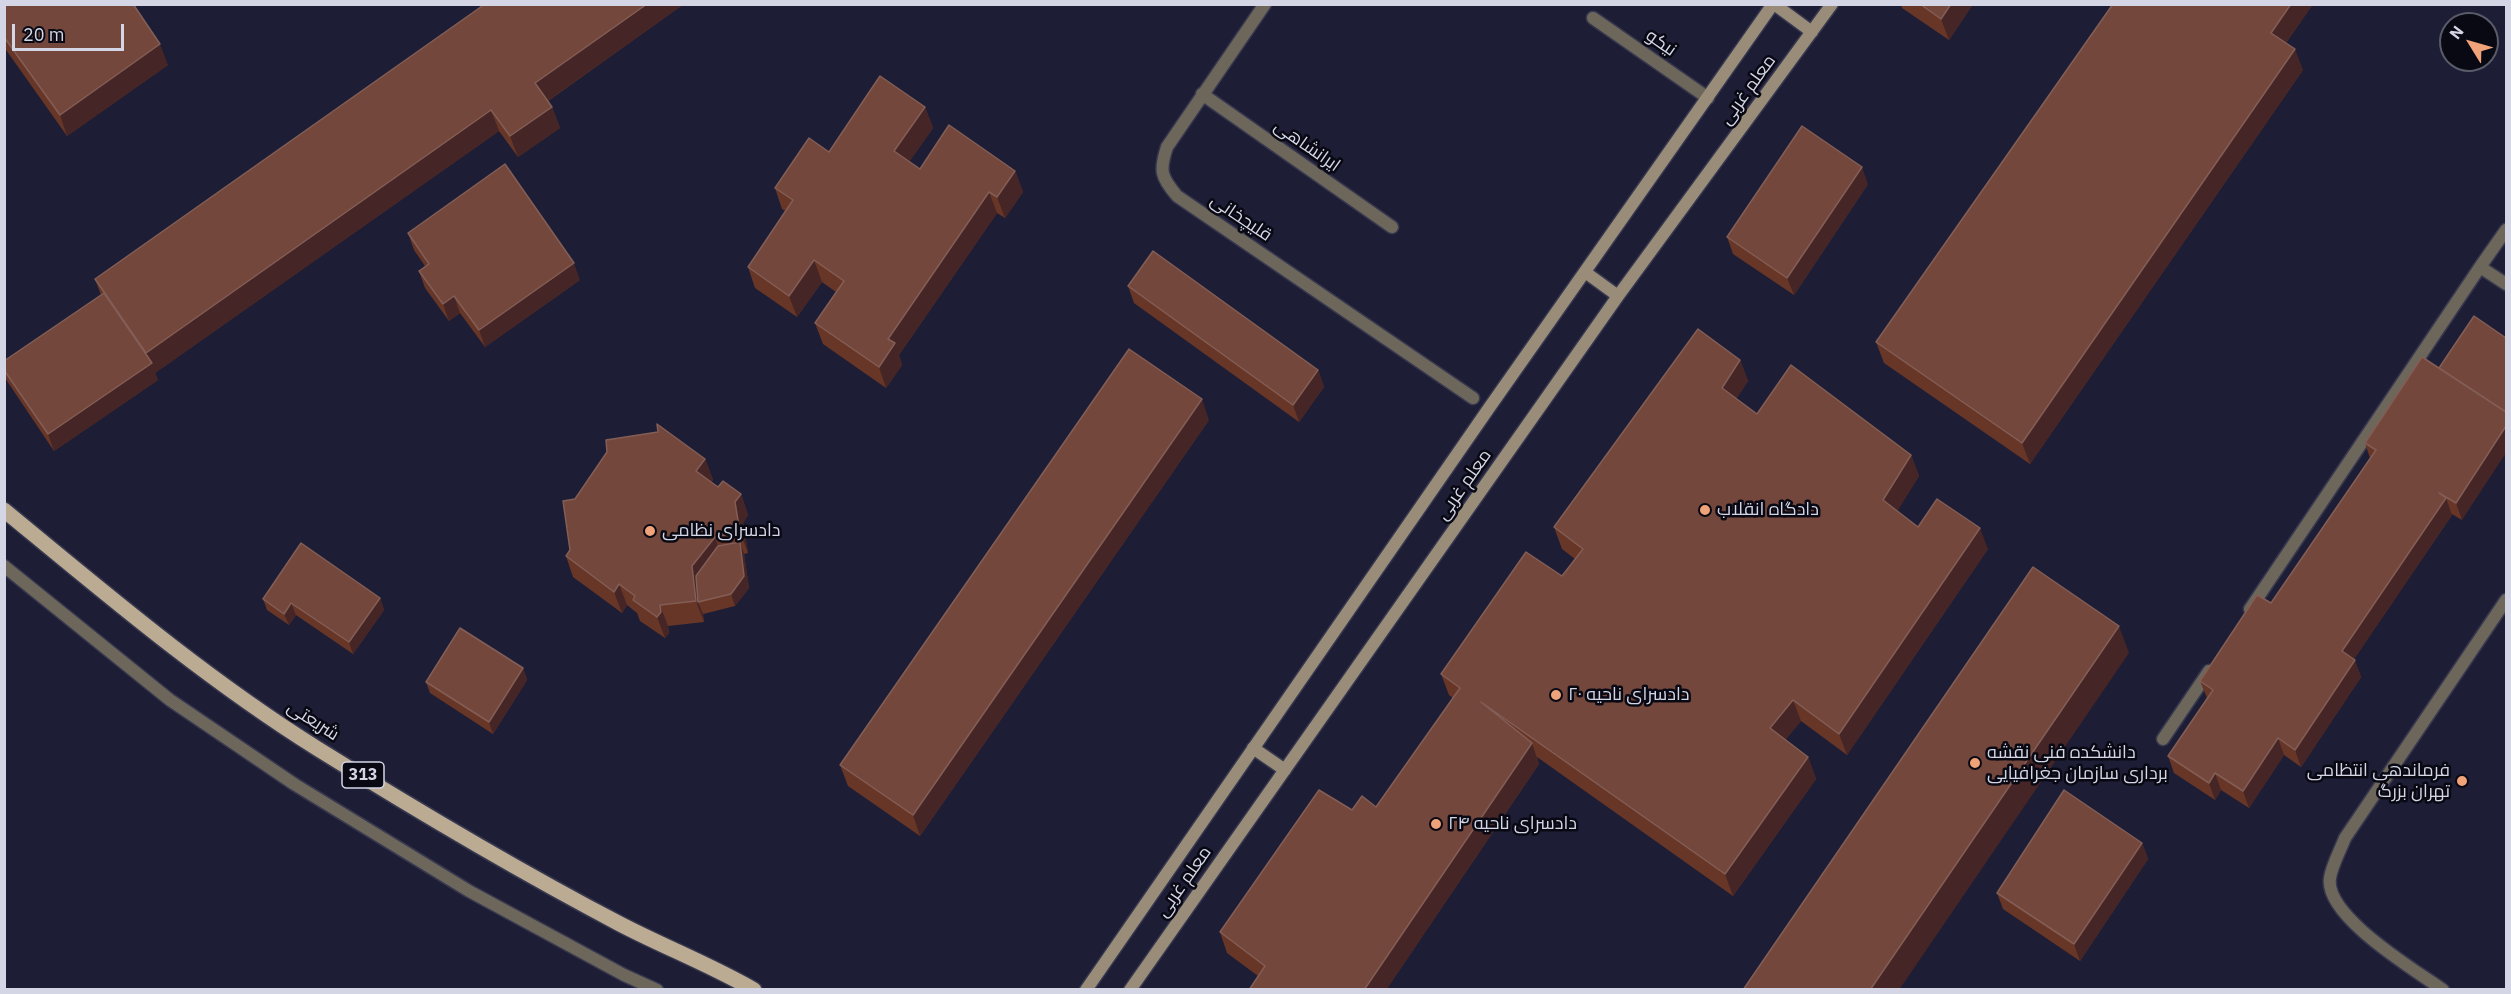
<!DOCTYPE html>
<html>
<head>
<meta charset="utf-8">
<style>
  body { margin:0 }
  #map { position:relative; width:2511px; height:994px; overflow:hidden; background:#1d1e36; font-family:"IBM Plex Sans",sans-serif }
  canvas { display:block }
  .frame { position:absolute; inset:0; border:6px solid #d4d6e6; pointer-events:none }
  .north { position:absolute; left:2439px; top:12px; width:60px; height:60px; box-sizing:border-box; background:#090914; border:2px solid #5a5b68; border-radius:50%; rotate:307deg; font-size:16px; font-weight:700; line-height:24px; text-align:center; color:#d4d6e6 }
  .north::after { content:''; display:block; margin:auto; width:21px; height:27px; background:#f0a278; clip-path:polygon(50% 0,100% 100%,50% 72%,0 100%) }
  .scale { position:absolute; left:12px; top:24px; width:112px; height:27px; box-sizing:border-box; border:3px solid #d4d6e6; border-top:0; padding-left:8px; font-size:18px; line-height:21px; white-space:nowrap; color:#d4d6e6; -webkit-text-stroke:4px #090914; paint-order:stroke }
</style>
</head>
<body>
<div id="map">
<canvas width="2511" height="994"></canvas>
<div class="frame"></div>
<div class="north">N</div>
<div class="scale">20 m</div>
</div>
<script>
const c = document.querySelector('canvas').getContext('2d');
c.lineJoin = 'round';
function trace(path, color, width, dash) { c.strokeStyle = color; c.lineWidth = width; c.lineCap = dash ? 'butt' : 'round'; c.setLineDash(dash || []); c.stroke(path); }
function paint(path, color) { c.fillStyle = color; c.fill(path, 'evenodd'); }
function write(font, color, halo, rows, align = 'center') {
  c.font = font + ' "IBM Plex Sans",Cairo,sans-serif'; c.lineWidth = 5; c.setLineDash([]); c.textBaseline = 'middle'; c.strokeStyle = halo; c.fillStyle = color; for (const [text, x, y, turn = 0] of rows) {
    c.save(); c.translate(x, y); c.rotate((+turn || 0) * Math.PI / 180); c.textAlign = isNaN(turn) ? turn : align; if (halo) c.strokeText(text, 0, 0); c.fillText(text, 0, 0); c.restore();
  }
}
const service = new Path2D(`
  M2506 230 2480 267 2506 284
  M4 566 170 700 294 784 469 891 624 975 657 990
  M2250 609 2480 267
  M2163 739 2209 671
  M2443 990C2415 970 2324 916 2330 878 2332 865 2340 851 2345 838L2506 600`);
const minor = new Path2D(`
  M1265 4 1167 147C1159 171 1161 177 1177 196L1473 398
  M1593 18 1708 98
  M1202 94 1392 227`);
const secondary = new Path2D(`
  M1774 4 1812 32
  M1585 272 1618 296
  M1253 748 1285 770
  M1086 990 1489 408 1773 4
  M1130 990 1618 296 1832 4`);
const primary = new Path2D(`
  M4 510C106 594 206 679 318 749 416 810 517 870 620 924 664 947 711 965 754 990`);
const wall = new Path2D(`
  M4 4 168 65 67 136 4 47Z
  M485 4H684L548 101 552 107 560 128 518 157 499 131 155 373 158 380 54 451 7 381 4 375V361L101 295 95 279Z
  M1901 4H1973L1949 40 1902 8Z
  M2313 4 2286 43 2303 70 2030 464 1884 363 1876 342Z
  M925 107 933 128 909 162 920 169 1015 171 1023 192 1005 218 997 213 899 355 902 365 886 388 823 344 815 323 836 292 822 282 797 317 755 288 748 267 786 211 782 209 775 188 829 152Z
  M1868 184 1794 295 1733 254 1727 237Z
  M408 233 580 280 485 347 460 313 449 321 425 288 419 271 425 266 414 250Z
  M1128 286 1318 370 1324 387 1299 422 1134 303Z
  M2422 357 2462 520 2452 514V515L2354 659 2361 677 2301 767 2284 755 2249 808 2221 790 2215 800 2174 773 2168 756 2207 698 2200 681 2271 603 2370 458 2365 443Z
  M1740 360 1748 381 1736 399 1757 414 1911 455 1919 476 1897 511 1918 527 1988 549 1847 755 1801 721 1785 740 1808 757 1816 779 1733 896 1537 757 1539 764 1386 990H1249L1258 976 1227 953 1220 932 1352 810 1376 807 1453 698 1449 695 1441 674 1562 576 1575 559 1562 549 1554 527Z
  M1209 420 920 836 848 786 840 765Z
  M705 459 713 480 711 482 718 487 741 494 748 515 743 523 748 553 744 554 749 588 735 606 703 614 704 622 668 626 669 633 665 638 640 621 637 613 627 605 622 613 573 577 566 556 570 550 575 499Z
  M380 598 384 610 353 654 296 615 289 625 267 610 263 599Z
  M523 668 527 680 493 734 430 693 426 682Z
  M2142 843 2148 859 2080 961 2003 909 1997 893Z`);
const shadedWall = new Path2D(`
  M647 4H684L543 104 535 83Z
  M1951 4H1973L1949 40 1941 19Z
  M2291 4H2313L2278 54 2271 33Z
  M160 44 168 65 67 136 60 115Z
  M2295 49 2303 70 2030 464 2022 443Z
  M552 107 560 128 518 157 510 136Z
  M925 107 933 128 902 172 894 151Z
  M491 110 499 131 155 373 158 380 54 451 48 434 150 365 146 353Z
  M1862 167 1868 184 1794 295 1787 278Z
  M1015 171 1023 192 1005 218 997 197Z
  M989 192 997 213 899 355 902 365 886 388 879 367 888 339Z
  M814 260 822 282 797 317 789 296Z
  M574 263 580 280 485 347 479 330Z
  M454 296 460 313 449 321 443 304Z
  M1740 360 1748 381 1729 409 1722 388Z
  M1318 370 1324 387 1299 422 1293 405Z
  M1202 399 1209 420 920 836 913 815Z
  M2506 426V453L2462 520 2456 503Z
  M1911 455 1919 476 1891 521 1883 500Z
  M705 459 713 480 704 492 696 471Z
  M741 494 748 515 743 523 748 553 740 532 735 502Z
  M2446 498 2452 515 2348 668 2342 651Z
  M1980 528 1988 549 1847 755 1839 734Z
  M715 537 722 558 698 602 703 614 704 622 696 601 692 566Z
  M740 542 744 554 749 588 735 606 731 594Z
  M619 584 627 605 622 613 614 592Z
  M380 598 384 610 353 654 349 642Z
  M291 603 296 615 289 625 284 614Z
  M660 605 668 626 669 633 665 638 657 617Z
  M2119 626 2129 653 1899 990H1870Z
  M2355 660 2361 677 2301 767 2295 750Z
  M523 668 527 680 493 734 489 722Z
  M1793 700 1801 721 1778 749 1770 728Z
  M2278 738 2284 755 2249 808 2243 791Z
  M1532 743 1539 764 1386 990H1364Z
  M1808 757 1816 779 1733 896 1725 874Z
  M2215 773 2221 790 2215 800 2209 783Z
  M2142 843 2148 859 2080 961 2074 944Z`);
const building = new Path2D(`
  M4 4H133L160 44 60 115 4 37Z
  M485 4H647L535 83 552 107 510 136 491 110 146 353 95 279Z
  M1920 4H1951L1941 19Z
  M2113 4H2291L2271 33 2295 49 2022 443 1876 342Z
  M880 76 925 107 894 151 920 169 949 125 1015 171 997 197 989 192 888 339 895 343 879 367 815 323 844 281 814 260 789 296 748 267 793 200 775 188 809 138 829 152Z
  M1802 126 1862 167 1787 278 1727 237Z
  M505 164 574 263 479 330 454 296 443 304 419 271 429 264 408 233Z
  M1153 251 1318 370 1293 405 1128 286Z
  M104 293 152 363 48 434 4 370V361Z
  M2474 316 2506 338V412L2439 368Z
  M1698 329 1740 360 1722 388 1757 414 1791 365 1911 455 1883 500 1918 527 1937 499 1980 528 1839 734 1793 700 1770 728 1808 757 1725 874 1481 702 1532 743 1364 990H1249L1265 966 1220 932 1319 790 1352 810 1362 796 1376 807 1460 688 1441 674 1526 552 1562 576 1583 549 1554 527Z
  M1129 349 1202 399 913 815 840 765Z
  M2422 357 2506 412V426L2456 503 2439 493 2446 498 2342 651 2355 660 2295 750 2278 738 2243 791 2215 773 2209 783 2168 756 2213 690 2200 681 2257 595 2271 603 2376 450 2365 443Z
  M657 424 705 459 696 471 718 487 723 481 741 494 735 502 740 532 715 537 692 566 696 601 660 605 661 612 657 617 633 600 635 596 619 584 614 592 566 556 570 550 563 501 575 499 607 452 606 440 658 432Z
  M740 542 744 576 731 594 698 602 696 576 718 546Z
  M301 543 380 598 349 642 291 603 284 614 263 599Z
  M2033 567 2119 626 1870 990H1743Z
  M460 628 523 668 489 722 426 682Z
  M2064 790 2142 843 2074 944 1997 893Z`);
const markers = [
  [1705,510,6,"#f0a278"],
  [650,531,6,"#f0a278"],
  [1556,695,6,"#f0a278"],
  [1975,763,6,"#f0a278"],
  [2462,781,6,"#f0a278"],
  [1436,824,6,"#f0a278"]
];
const shields = [
  [363,775,42]
];
const shieldNames = [
  ["313",363,775]
];
const streetNames = [
  ["نیکو",1661,43,35],
  ["معلم غربی",1748,90,-54],
  ["ایرانشاهی",1307,146,35],
  ["قلیچخانی",1241,218,34],
  ["معلم غربی",1464,485,-55],
  ["شریعتی",313,721,33],
  ["معلم غربی",1184,882,-55]
];
const poiNames = [
  ["دادگاه انقلاب",1717,510],
  ["دادسرای نظامی",662,531],
  ["دادسرای ناحیه ۲۰",1568,695],
  ["دانشکده فنی نقشه",1987,753],
  ["برداری سازمان جغرافیایی",1987,774],
  ["فرماندهی انتظامی",2450,771,"right"],
  ["تهران بزرگ",2450,792,"right"],
  ["دادسرای ناحیه ۲۴",1448,824]
];
trace(service, '#37384f', 15);
trace(minor, '#37384f', 15);
trace(secondary, '#37384f', 15);
trace(primary, '#37384f', 18);
trace(service, '#6d665a', 12);
trace(minor, '#6d665a', 12);
trace(secondary, '#998d7a', 12);
trace(primary, '#bbab93', 15);
paint(wall, '#683627');
paint(shadedWall, '#452525');
paint(building, '#74473c');
trace(building, '#835e56', 1.5);
for (const [x, y, r, color] of markers) { const dot = new Path2D(); dot.arc(x, y, r, 0, 2 * Math.PI); c.fillStyle = color; c.fill(dot); trace(dot, '#090914', 2); }
for (const [x, y, w] of shields) { const box = new Path2D(); box.roundRect(x - w / 2, y - 13, w, 26, 4.5); c.fillStyle = '#090914'; c.fill(box); trace(box, '#d4d6e6', 1.5); }
write('bold 16px', '#d4d6e6', null, shieldNames);
write('18px', '#d4d6e6', '#090914', streetNames);
write('18px', '#d4d6e6', '#090914', poiNames, 'left');
</script>
</body>
</html>
